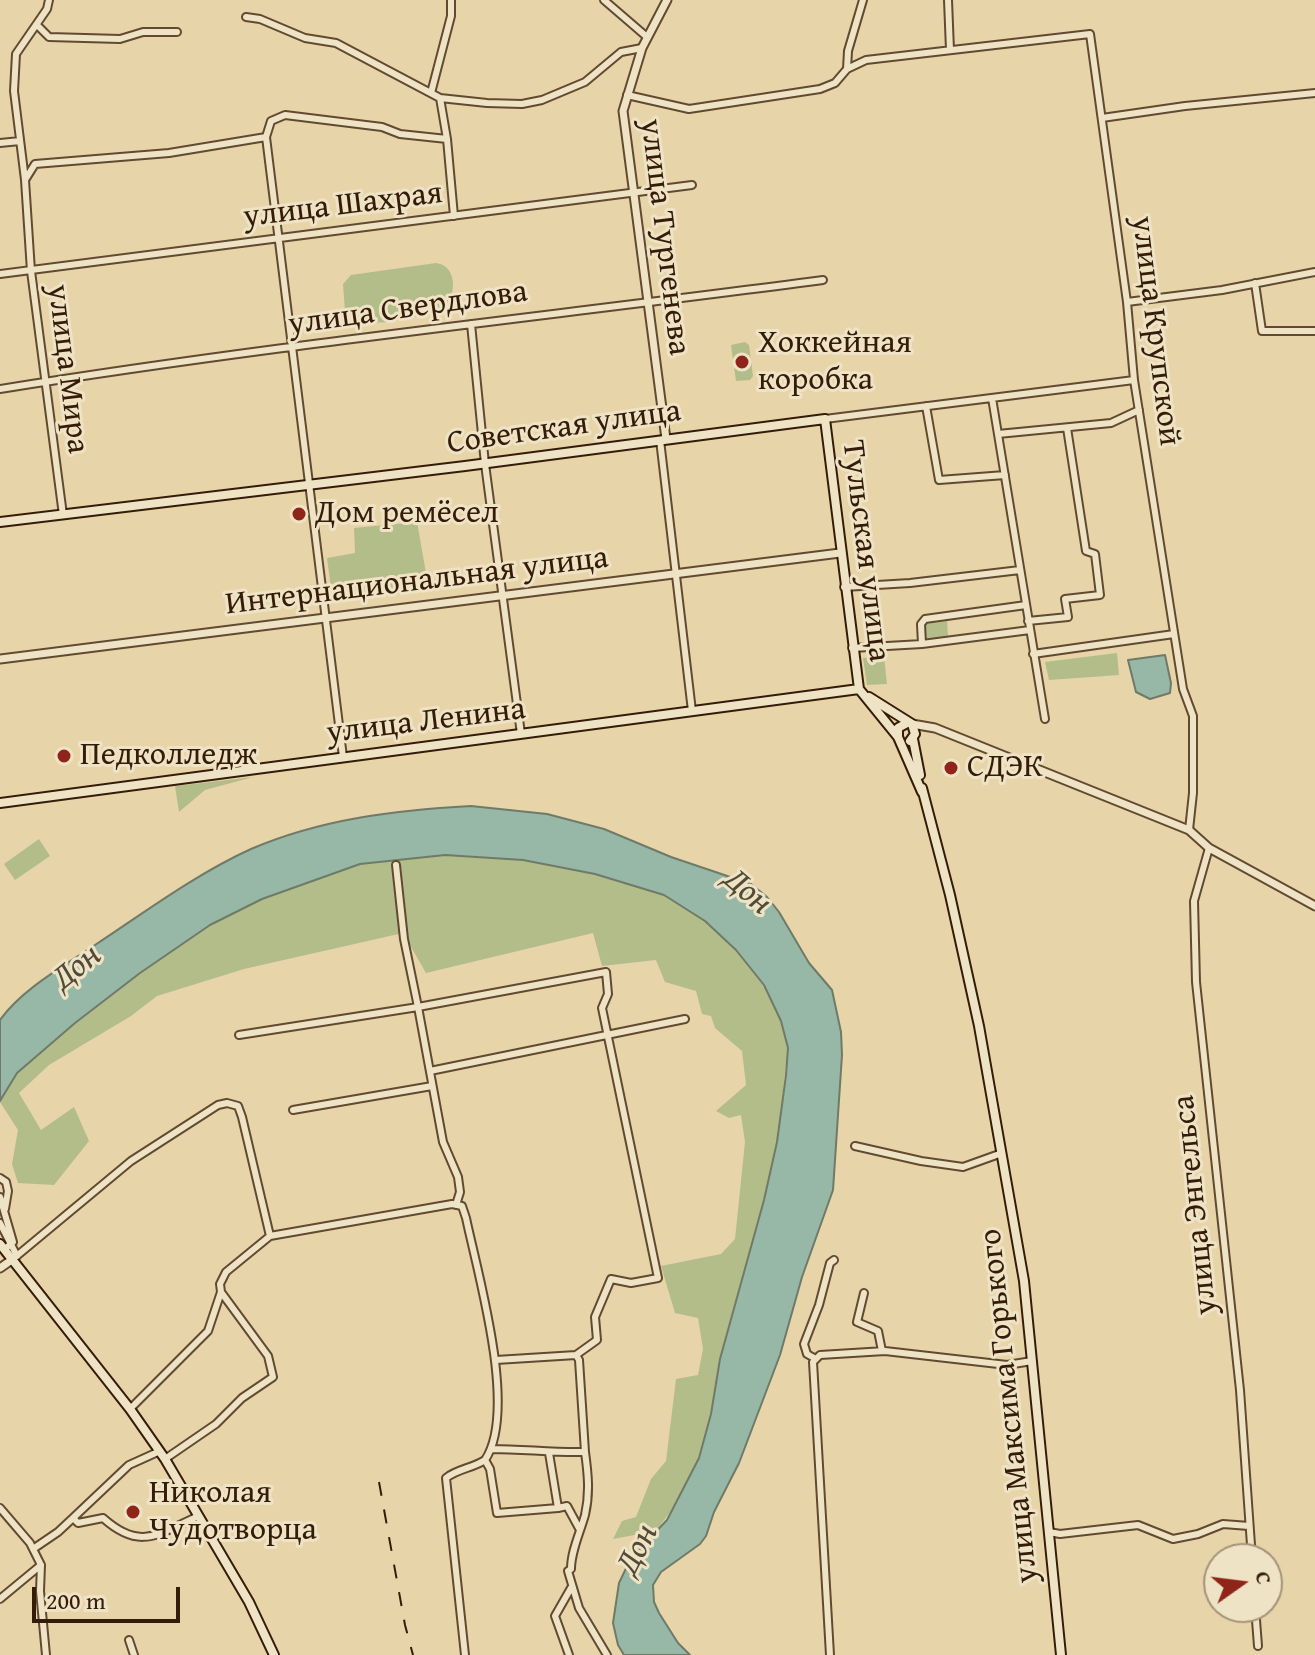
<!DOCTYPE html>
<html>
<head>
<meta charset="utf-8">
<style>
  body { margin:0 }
  #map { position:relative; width:1315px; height:1655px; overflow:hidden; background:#e7d4a8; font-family:"Gentium Book Plus",serif }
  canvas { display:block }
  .north { position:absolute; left:1203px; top:1543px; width:80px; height:80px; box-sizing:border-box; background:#efe3c6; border:2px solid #a5937a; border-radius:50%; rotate:76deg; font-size:22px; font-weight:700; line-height:32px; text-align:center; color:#351c09 }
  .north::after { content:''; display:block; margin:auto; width:28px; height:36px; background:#8f2418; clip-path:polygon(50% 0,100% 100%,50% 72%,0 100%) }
  .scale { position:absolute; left:32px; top:1587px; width:148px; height:36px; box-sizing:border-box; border:4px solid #351c09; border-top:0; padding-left:10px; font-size:24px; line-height:28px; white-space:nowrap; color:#351c09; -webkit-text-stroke:6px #efe3c6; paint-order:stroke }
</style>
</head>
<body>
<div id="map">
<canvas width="1315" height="1655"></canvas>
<div class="north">С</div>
<div class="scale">200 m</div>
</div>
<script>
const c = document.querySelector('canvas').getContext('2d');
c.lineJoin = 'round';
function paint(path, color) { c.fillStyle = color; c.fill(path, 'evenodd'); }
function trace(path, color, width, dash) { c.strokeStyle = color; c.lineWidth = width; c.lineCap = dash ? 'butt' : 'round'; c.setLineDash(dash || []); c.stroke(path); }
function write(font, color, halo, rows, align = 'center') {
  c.font = font + ' "Gentium Book Plus",serif'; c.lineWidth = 6; c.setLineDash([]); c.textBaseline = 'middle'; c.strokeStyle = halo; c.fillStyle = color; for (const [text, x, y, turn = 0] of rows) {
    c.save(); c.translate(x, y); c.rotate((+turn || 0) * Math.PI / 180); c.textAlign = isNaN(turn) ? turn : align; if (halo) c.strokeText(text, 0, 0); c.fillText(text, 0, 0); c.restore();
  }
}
const green = new Path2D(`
  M436 263C460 266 457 303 437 313 409 316 368 334 345 311L343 284 351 275Z
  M745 342 749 345 753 376 750 380 736 381 731 345Z
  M417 522 429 590 333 603 327 558 355 553 354 528Z
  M947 621 948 637 926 638 925 624Z
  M1117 653 1119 675 1049 680 1045 662Z
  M884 656 887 684 867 685 863 658Z
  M253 777 205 790 179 812 175 786Z
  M39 839 50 856 15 880 4 864Z
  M445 855 523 860 595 874 664 895 705 920 736 950 764 985 781 1021 788 1048 777 1142 764 1200 720 1359 707 1435 699 1458 673 1508 656 1531 613 1539 622 1521 636 1517 651 1479 666 1461 676 1379 698 1375 703 1349 698 1318 675 1313 661 1266 721 1254 735 1239 745 1142 741 1115 729 1118 716 1111 746 1085 742 1051 715 1028 711 1016 702 1014 696 991 665 982 656 960 602 966 593 933 426 973 403 933 244 969 157 996 131 1016 49 1065 19 1093 41 1130 74 1107 89 1141 54 1185 18 1183 12 1164 18 1130 0 1102 17 1073 76 1023 140 973 210 924 262 899 360 864Z`);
const water = new Path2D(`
  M1165 655 1171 683 1170 693 1150 699 1136 692 1128 660Z
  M471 806 547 814 604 829 671 857 751 884 767 897 779 912 809 963 832 990 841 1032 842 1055 833 1190 802 1277 780 1355 739 1463 714 1512 706 1536 700 1544 661 1572 653 1585 654 1602 659 1613 678 1643 690 1655H624L618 1645 613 1623 619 1583 631 1558 667 1520 699 1458 711 1414 720 1359 764 1200 777 1142 786 1075 788 1048 781 1021 764 985 736 950 705 921 664 895 595 874 523 860 445 855 360 864 262 899 210 925 140 973 75 1023 17 1073 0 1101V1020C22 989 64 966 95 945 145 912 196 874 251 849 321 819 396 810 471 806Z`);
const minor = new Path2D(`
  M49 0 47 9 16 54 14 91 25 180 31 271 63 515
  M604 0 647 37
  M948 0 950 50
  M246 17 260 19 305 38 336 43 440 98 487 103 522 104 542 100 585 82 621 52 642 48
  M37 25 49 37 120 39 143 32H177
  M847 69 848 51 863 0
  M431 93 451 16V0
  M627 95 689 109 820 89 835 83 847 69 866 60 1090 34 1127 302 1134 380 1183 689 1193 716V793L1189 830
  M440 98 447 139 454 216
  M1102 118 1185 106 1315 93
  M0 143 20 141
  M25 180 35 164 169 153 266 137
  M0 274 692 185
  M1255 283 1262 331H1315
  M1127 302 1222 290 1315 272
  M471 324 485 464 521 734
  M0 389C273 345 549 316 823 280
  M992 398 1045 719
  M926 406 939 480 1005 475
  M825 419 1134 380
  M998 434 1111 423 1139 410
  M660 440 692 711
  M844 587 910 583 1020 570
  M1028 621 1068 617 1065 599 1100 595 1095 554 1086 551 1067 428
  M922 644 921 624 925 619 1026 605
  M852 648 922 644 1030 630
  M1033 654 1174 634
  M343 757 266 137 271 121 285 115 382 127 400 134 447 139
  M1209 848 1194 901 1196 982 1240 1390 1252 1559
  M396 865 404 939 418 1007 606 972 608 994 602 1008 658 1278 631 1283 611 1279 595 1317 597 1340 576 1355
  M239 1035 418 1007 443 1142 458 1177 460 1192 456 1205
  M430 1071 685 1019
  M293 1110 432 1086
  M855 1146 921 1161 963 1167 1002 1153
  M0 1178 6 1182 8 1191 5 1209
  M0 1197 13 1242 5 1249
  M0 1223 17 1256
  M13 1259 131 1161 218 1105 227 1103 238 1106 242 1117 270 1236
  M864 1293 857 1322 878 1331 882 1351
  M816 1359 807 1354 804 1344 819 1305 830 1263 834 1260
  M496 1360 576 1355 579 1360 585 1452
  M130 1409 208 1331 221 1292 220 1284 226 1272 270 1236 452 1204 462 1206 466 1218C478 1275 518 1411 485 1460L490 1469 497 1513 558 1508 549 1453
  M492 1449C524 1449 554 1453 585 1452 588 1474 590 1493 585 1515 580 1533 571 1551 571 1569L568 1571 579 1608 607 1655
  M165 1459 216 1424 242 1398 273 1377 268 1356 221 1292
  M0 1508 30 1543 41 1565 40 1591 46 1655
  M558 1508 567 1506 580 1530
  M73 1518 129 1465 160 1451
  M1049 1532 1060 1534 1138 1525 1173 1539 1198 1534 1223 1524 1249 1526
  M33 1549 58 1532 73 1518 78 1523 103 1518C141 1552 159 1533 199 1516
  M0 1599 41 1565
  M1255 1607 1258 1646
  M129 1640 134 1655
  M465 1655 446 1478C457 1469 473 1468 485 1460
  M569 1655 555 1616 571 1588
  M830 1655 813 1362 820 1355 885 1351 1007 1365 1032 1361`);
const tertiary = new Path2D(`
  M666 439 623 111 642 48 667 0
  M0 659 840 553
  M912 724 935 728 1189 830 1209 848 1315 906
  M0 1268 13 1259`);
const secondary = new Path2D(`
  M0 522 465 466 825 419 859 689 898 737 922 792
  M869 697 912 724 915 734 910 741
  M898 737V728L907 723
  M913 739 920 775
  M922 788 950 895 979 1026 1024 1281 1061 1655
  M0 803 859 689
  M0 1244 130 1409 165 1459 249 1602 274 1655`);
const rail = new Path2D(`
  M379 1482 405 1625 413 1655`);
const markers = [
  [742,362,8,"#8f2418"],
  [299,514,8,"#8f2418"],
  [64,756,8,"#8f2418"],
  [951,768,8,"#8f2418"],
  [133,1512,8,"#8f2418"]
];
const streetNames = [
  ["улица Шахрая",343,206,-7],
  ["улица Тургенева",664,237,83],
  ["улица Свердлова",408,309,-8],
  ["улица Крупской",1155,331,83],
  ["улица Мира",67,369,83],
  ["Советская улица",564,428,-8],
  ["Тульская улица",865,551,83],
  ["Интернациональная улица",417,582,-7],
  ["улица Ленина",426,722,-7],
  ["улица Энгельса",1196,1205,-96],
  ["улица Максима Горького",1010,1406,-96]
];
const poiNames = [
  ["Хоккейная",758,344],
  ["коробка",758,381],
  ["Дом ремёсел",315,514],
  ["Педколледж",80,756],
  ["СДЭК",967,768],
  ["Николая",149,1494],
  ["Чудотворца",149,1531]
];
const waterNames = [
  ["Дон",747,892,41],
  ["Дон",77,968,-39],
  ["Дон",638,1550,-63]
];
paint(green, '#b3bd8a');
paint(water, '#97b8a7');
trace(water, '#707a68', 2);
trace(minor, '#624a31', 10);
trace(tertiary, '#624a31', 11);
trace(secondary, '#351c09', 12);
trace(minor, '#efe3c6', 6);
trace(tertiary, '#efe3c6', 7);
trace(secondary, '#efe3c6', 8);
trace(rail, '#351c09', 2, [14, 14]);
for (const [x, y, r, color] of markers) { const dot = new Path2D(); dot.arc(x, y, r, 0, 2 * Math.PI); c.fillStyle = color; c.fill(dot); trace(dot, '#efe3c6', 3); }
write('32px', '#351c09', '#efe3c6', streetNames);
write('32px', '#351c09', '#efe3c6', poiNames, 'left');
write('italic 34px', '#524b38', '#efe3c6', waterNames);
</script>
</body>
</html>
